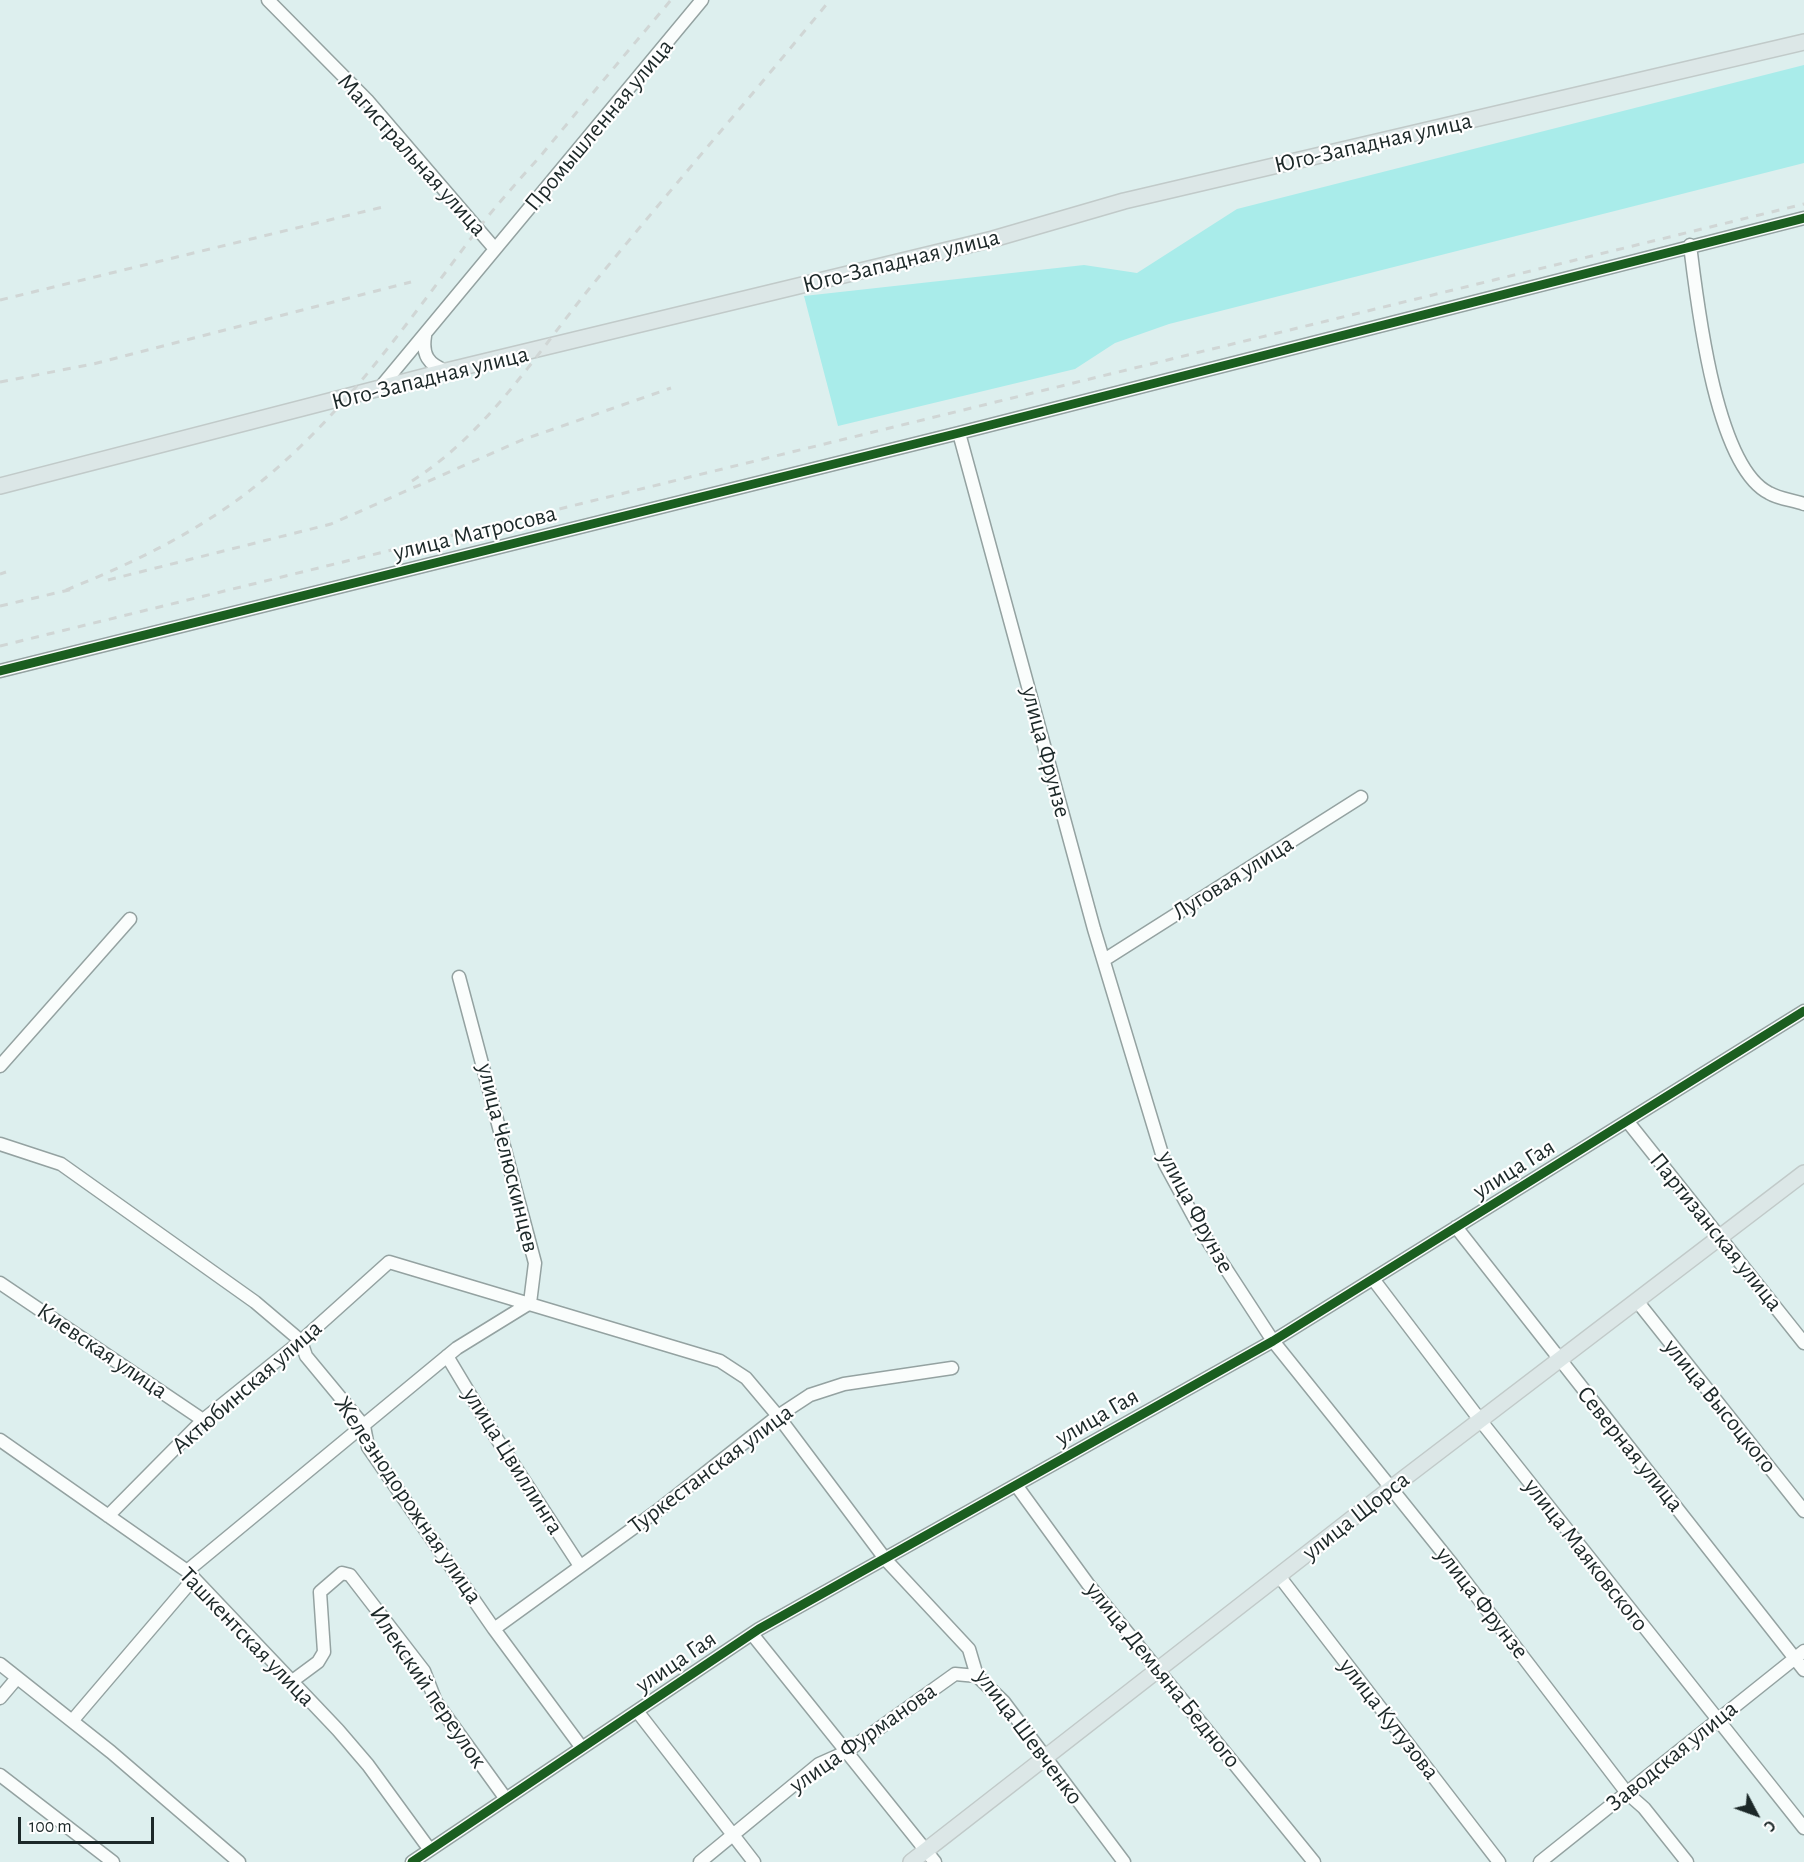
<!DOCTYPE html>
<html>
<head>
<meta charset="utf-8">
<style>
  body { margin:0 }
  #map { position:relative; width:1804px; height:1862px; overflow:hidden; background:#ddefee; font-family:"Alegreya Sans",sans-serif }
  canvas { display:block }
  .north { position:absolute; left:1726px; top:1784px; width:60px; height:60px; -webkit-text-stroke:4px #fff; paint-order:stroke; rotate:131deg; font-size:16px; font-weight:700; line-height:24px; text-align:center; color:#1c2828 }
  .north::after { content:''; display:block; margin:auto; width:21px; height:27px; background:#1c2828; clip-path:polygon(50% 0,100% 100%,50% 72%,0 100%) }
  .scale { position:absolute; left:18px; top:1817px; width:136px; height:27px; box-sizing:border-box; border:3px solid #1c2828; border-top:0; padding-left:8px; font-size:18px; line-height:21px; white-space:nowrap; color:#1c2828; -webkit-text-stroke:4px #fff; paint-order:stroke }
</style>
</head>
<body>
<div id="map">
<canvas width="1804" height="1862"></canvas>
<div class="north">С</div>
<div class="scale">100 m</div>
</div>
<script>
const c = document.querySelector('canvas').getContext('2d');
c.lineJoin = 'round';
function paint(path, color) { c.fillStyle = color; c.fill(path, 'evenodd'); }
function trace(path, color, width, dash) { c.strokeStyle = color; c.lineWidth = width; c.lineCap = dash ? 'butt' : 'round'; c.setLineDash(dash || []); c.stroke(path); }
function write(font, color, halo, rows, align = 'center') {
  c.font = font + ' "Alegreya Sans",sans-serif'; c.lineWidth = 4.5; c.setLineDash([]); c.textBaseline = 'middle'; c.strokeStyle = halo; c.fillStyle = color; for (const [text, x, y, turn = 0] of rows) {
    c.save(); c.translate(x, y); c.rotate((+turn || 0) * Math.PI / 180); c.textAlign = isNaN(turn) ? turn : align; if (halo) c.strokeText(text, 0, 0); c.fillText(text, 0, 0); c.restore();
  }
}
const green = new Path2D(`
  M1804 65V163L1169 324 1115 343 1075 369 838 426 804 296 1084 265 1137 273 1237 209Z`);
const minor = new Path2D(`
  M268 0 367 100 495 249
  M1690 245C1697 301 1715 466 1769 493 1779 499 1793 500 1804 504
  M425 336C422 355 428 364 446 371
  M379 389 702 0
  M959 433 1094 929 1165 1164 1202 1232 1273 1341 1452 1564 1627 1793 1644 1808 1687 1862
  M0 671 959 433 1804 218
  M1104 960 1361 797
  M0 1066 130 919
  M1628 1122 1804 1343
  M0 1144 61 1164 255 1302 301 1341 306 1356 364 1426 368 1447 494 1629 582 1748
  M1456 1227 1804 1670
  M1373 1279 1480 1420 1804 1828
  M0 1283 203 1420
  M1637 1301 1804 1511
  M447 1356 495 1436 580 1566
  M0 1440 187 1571 338 1730 368 1765 430 1850
  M1016 1485 1088 1584 1314 1862
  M108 1516 203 1420 301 1341 389 1262 720 1361 746 1378 778 1416 886 1560 969 1649 977 1676 1004 1702 1124 1862
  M187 1571 457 1348 530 1303 535 1263 459 977
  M1279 1576 1499 1862
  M494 1629 661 1508 778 1416 810 1395 844 1384 952 1368
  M752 1634 935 1862
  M0 1664 111 1752 239 1862
  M291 1682 318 1662 324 1652 320 1592 342 1573 350 1575 424 1671 436 1702 506 1799
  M0 1698 17 1678
  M637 1711 754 1862
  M72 1721 194 1578
  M0 1775 113 1862
  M412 1862 759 1629 1273 1341 1804 1011
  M700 1862 819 1764 846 1752 955 1674 977 1676
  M1540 1862 1804 1651`);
const major = new Path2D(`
  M0 486 446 371 993 239 1124 201 1804 42
  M911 1862 1390 1489 1804 1173`);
const rail = new Path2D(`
  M0 300 387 206
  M0 382 93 364 411 282
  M412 481C486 434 535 356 589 289 668 192 751 97 830 0
  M0 574 6 572
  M108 580 331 524 522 440 671 388
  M66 590C136 562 204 529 263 480 348 410 412 316 478 229 498 203 521 178 543 153 585 102 628 51 671 0
  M0 606 73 589
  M0 646 1804 204`);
const cycleway = new Path2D(`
  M0 671 959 433 1804 218
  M412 1862 759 1629 1273 1341 1804 1011`);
const streetNames = [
  ["Промышленная улица",599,125,-50],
  ["Юго-Западная улица",1373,143,-13],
  ["Магистральная улица",412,155,48],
  ["Юго-Западная улица",901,261,-14],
  ["Юго-Западная улица",430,378,-14],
  ["улица Матросова",475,533,-14],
  ["улица Фрунзе",1046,752,75],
  ["Луговая улица",1233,878,-32],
  ["улица Челюскинцев",508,1158,76],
  ["улица Гая",1514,1169,-32],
  ["улица Фрунзе",1196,1212,62],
  ["Партизанская улица",1716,1232,51],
  ["Киевская улица",102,1351,34],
  ["Актюбинская улица",247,1387,-41],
  ["улица Высоцкого",1720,1406,51],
  ["улица Гая",1097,1417,-30],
  ["Северная улица",1630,1449,51],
  ["улица Цвиллинга",513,1461,58],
  ["Туркестанская улица",711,1469,-37],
  ["Железнодорожная улица",408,1500,56],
  ["улица Щорса",1356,1516,-38],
  ["улица Маяковского",1586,1555,52],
  ["улица Фрунзе",1482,1603,52],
  ["Ташкентская улица",247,1637,46],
  ["улица Гая",676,1662,-34],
  ["улица Демьяна Бедного",1163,1675,51],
  ["Илекский переулок",428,1687,56],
  ["улица Кутузова",1389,1719,52],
  ["улица Шевченко",1029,1737,53],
  ["улица Фурманова",863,1738,-35],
  ["Заводская улица",1672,1756,-39]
];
paint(green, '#a9ecea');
trace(minor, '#94a2a1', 15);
trace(major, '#c1cac9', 18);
trace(minor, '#fafdfc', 12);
trace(major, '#dce7e7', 15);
trace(rail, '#d0d6d5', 3, [8, 8]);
trace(cycleway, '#1b5e20', 9);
write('24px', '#1c2828', '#fff', streetNames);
</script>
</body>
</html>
